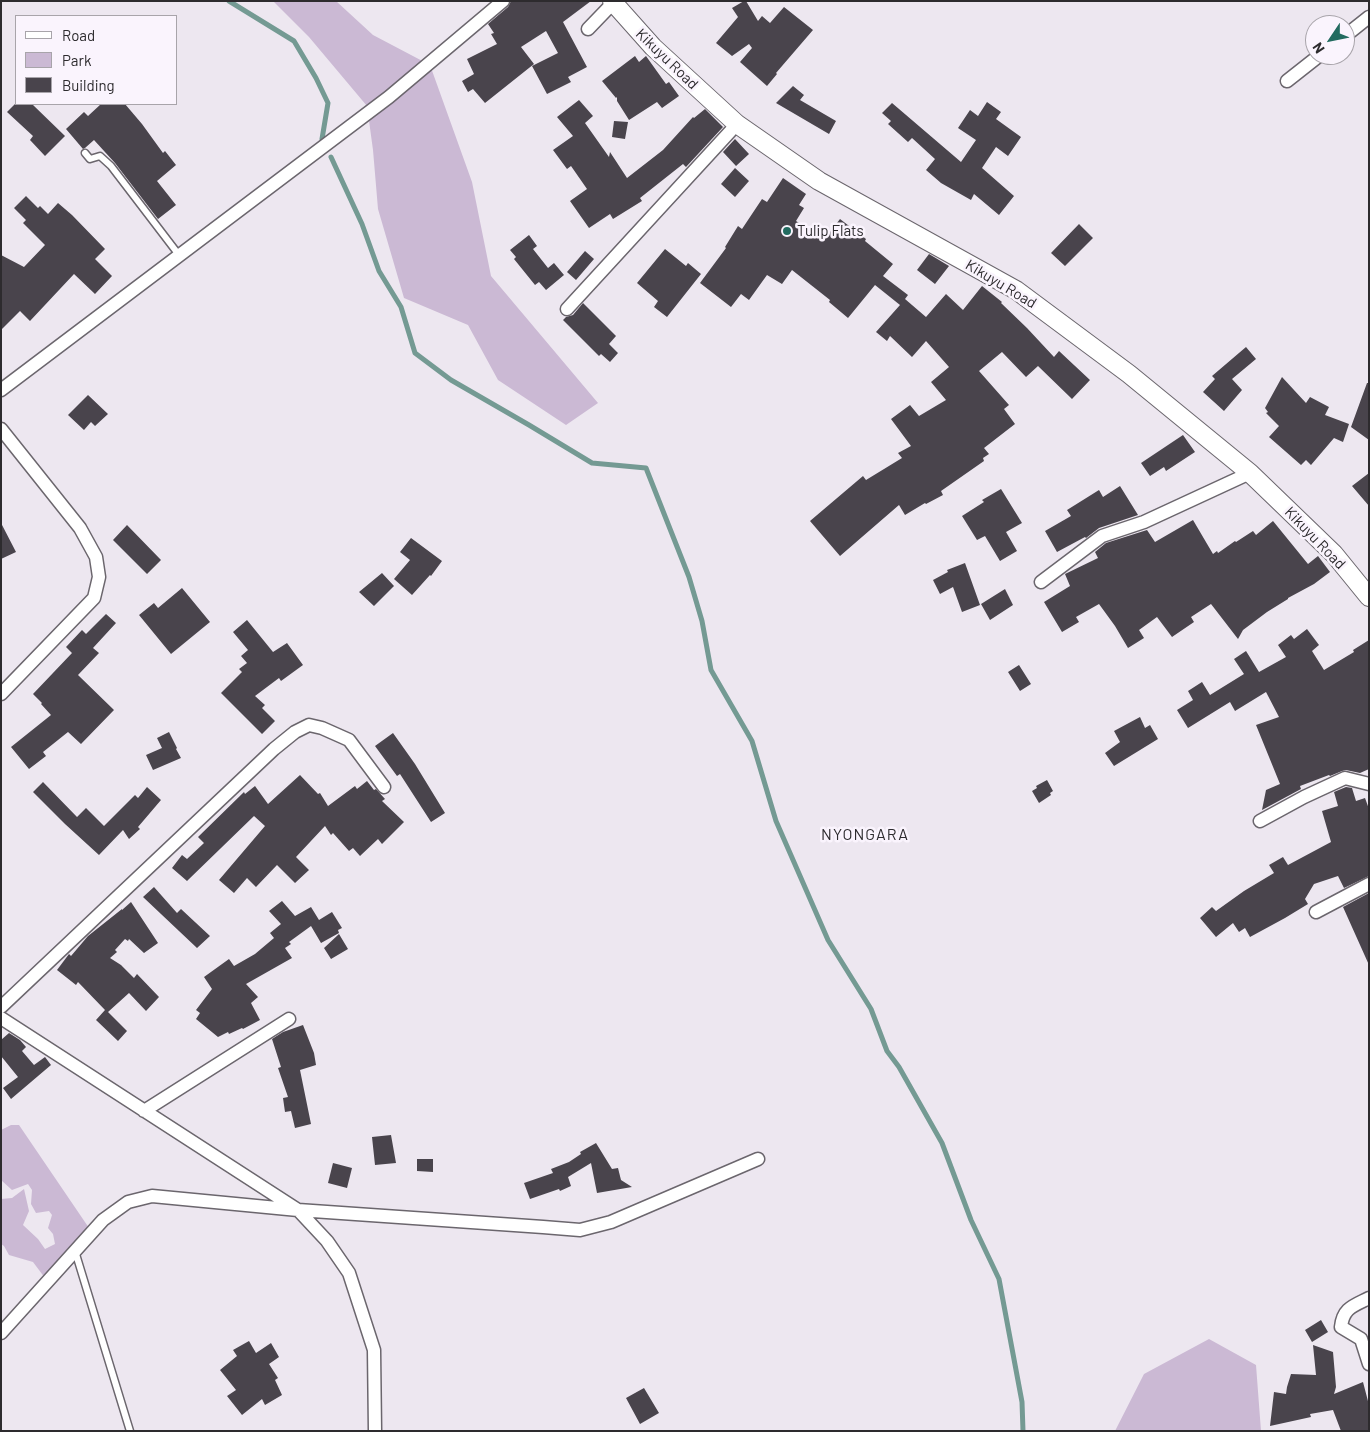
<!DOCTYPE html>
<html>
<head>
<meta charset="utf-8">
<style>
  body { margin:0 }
  #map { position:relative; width:1370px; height:1432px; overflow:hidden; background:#ede7f0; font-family:Barlow,sans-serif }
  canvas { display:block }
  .frame { position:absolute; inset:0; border:2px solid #2d2b2e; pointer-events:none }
  .legend { position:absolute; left:15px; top:15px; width:162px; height:90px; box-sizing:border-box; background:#faf4fd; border:1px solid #a8a4aa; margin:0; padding:6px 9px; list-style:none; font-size:15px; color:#2d2b2e }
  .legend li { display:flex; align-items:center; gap:10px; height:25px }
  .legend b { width:25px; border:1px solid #a8a4aa }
  .north { position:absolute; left:1305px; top:15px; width:50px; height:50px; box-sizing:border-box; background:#faf4fd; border:1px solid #a8a4aa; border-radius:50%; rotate:236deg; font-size:14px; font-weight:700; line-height:20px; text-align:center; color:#2d2b2e }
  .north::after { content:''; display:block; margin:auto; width:18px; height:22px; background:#236b60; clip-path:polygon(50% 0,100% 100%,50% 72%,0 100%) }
</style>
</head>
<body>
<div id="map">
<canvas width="1370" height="1432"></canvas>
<div class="frame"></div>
<ul class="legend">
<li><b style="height:6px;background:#fff"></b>Road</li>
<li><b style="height:14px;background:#cbb9d4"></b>Park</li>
<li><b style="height:14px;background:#49444c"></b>Building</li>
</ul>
<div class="north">N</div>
</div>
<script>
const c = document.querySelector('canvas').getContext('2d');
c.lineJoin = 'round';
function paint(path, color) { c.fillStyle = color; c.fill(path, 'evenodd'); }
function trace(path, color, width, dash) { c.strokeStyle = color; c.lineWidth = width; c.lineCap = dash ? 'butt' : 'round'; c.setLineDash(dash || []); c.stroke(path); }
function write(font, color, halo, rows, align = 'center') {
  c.font = font + ' Barlow,sans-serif'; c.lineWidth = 5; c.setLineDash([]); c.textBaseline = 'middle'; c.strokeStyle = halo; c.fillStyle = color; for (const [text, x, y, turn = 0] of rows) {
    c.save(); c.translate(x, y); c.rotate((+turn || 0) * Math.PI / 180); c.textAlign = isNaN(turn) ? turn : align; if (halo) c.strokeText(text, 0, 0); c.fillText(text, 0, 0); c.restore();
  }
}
const green = new Path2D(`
  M273 1H336L373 35 430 65 472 182 491 276 598 403 566 425 498 380 468 325 404 298 378 209 373 150 367 106 309 37Z
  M11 1125H19L89 1228 45 1278 33 1262 9 1255 4 1246 1 1244V1199L12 1198 24 1189 29 1211 23 1225 38 1239 45 1249 55 1244 53 1234 48 1228 52 1215 49 1211 36 1213 31 1204 32 1190 28 1184 12 1190 1 1180V1130Z
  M1209 1339 1256 1365 1261 1431H1115L1144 1374Z`);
const stream = new Path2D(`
  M229 1 294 41 316 78 328 103 322 139
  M331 157 362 224 379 271 401 307 415 353 451 380 529 425 592 463 646 468 689 577 702 621 711 670 752 741 776 821 828 940 871 1009 887 1051 899 1067 942 1143 971 1220 999 1279 1022 1402 1023 1431`);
const building = new Path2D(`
  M511 1H591L563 22 587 67 568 77 571 82 547 94 532 66 558 53 546 31 521 47 534 64 485 103 473 89 468 92 462 81 474 74 467 59 497 44 491 34 494 33 488 24 508 7Z
  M744 1H746L758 21 762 16 770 23 784 7 813 30 776 73 777 74 767 86 740 62 752 48 749 44 732 56 716 43 738 17 732 8Z
  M635 56 639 62 646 56 666 84 669 82 679 96 662 108 657 102 629 120 617 101V97L616 98 602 81Z
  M793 86 804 95 800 100 836 121 829 134 776 103Z
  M579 100 593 116 585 123 609 157 610 152 627 178 663 150 693 117 694 118 705 109 723 127 686 167 683 164 640 198 642 201 613 219 610 214 589 228 570 201 587 189 571 166 567 169 553 150 573 136 557 117Z
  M987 102 1001 112 996 119 1021 137 1008 156 996 147 982 168 1014 196 999 215 974 194 971 200 941 183 926 170 935 159 912 138 908 142 888 124 891 121 882 113 892 103 961 162 976 140 958 128 970 110 978 116Z
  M15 104H32L65 136 45 156 30 140 33 136 7 112Z
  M101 104H125L142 124 163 153 165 151 176 165 157 181 176 205 158 219 115 163 94 140 85 148 83 149 66 129 84 112 88 116Z
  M614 121 628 122 625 139 612 137Z
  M735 139 749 154 736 166 723 152Z
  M735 168 749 181 735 197 721 184Z
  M783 178 806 194 799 205 804 208 796 221 824 240 840 219 866 239 865 241 893 264 883 276 908 295 905 299 926 317 946 294 963 310 982 286 1002 302 1001 303 1027 328 1054 357 1059 351 1090 380 1072 399 1038 366 1026 377 1002 352 979 371 1009 405 1004 409 1015 424 984 448 989 454 983 458 984 461 941 491 943 495 926 504 925 503 905 515 899 505 840 556 810 521 863 476 866 480 902 458 898 453 911 446 891 419 910 405 919 416 946 400 931 382 949 367 926 341 912 357 890 336 887 341 876 332 900 305 875 285 848 318 829 302 830 300 792 270 782 284 767 275 749 300 741 294 731 307 700 283 726 248 725 247 738 226 742 229 762 199 767 202Z
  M26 196 38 208 40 206 48 214 58 203 72 215 105 249 95 259 112 276 95 294 74 274 30 321 20 311 1 330V255L24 267 45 245 23 223 26 220 14 208Z
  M1079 224 1093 238 1065 266 1051 253Z
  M529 235 537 246 533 249 548 268 554 263 564 275 546 290 539 282 535 285 514 259 516 257 510 250Z
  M665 249 686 266 688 263 701 274 667 317 654 307 658 301 637 283Z
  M585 251 594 259 576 280 567 272Z
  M929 254 949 266 935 284 917 270Z
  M583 303 616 336 609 344 618 353 610 362 601 354 599 356 563 320 566 317 573 315Z
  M1246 347 1256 359 1232 379 1242 390 1224 411 1203 392 1215 379 1212 376Z
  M1282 377 1306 403 1310 397 1329 407 1325 415 1349 424 1343 442 1334 438 1311 465 1306 460 1301 465 1269 437 1279 426 1266 413 1268 412 1265 408Z
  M1367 383H1369V440L1351 427Z
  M88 395 108 414 95 426 91 422 84 430 68 415Z
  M1183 435 1195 452 1166 471 1164 467 1150 476 1141 463Z
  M1369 473V506L1352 486Z
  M1120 486 1138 515 1099 528 1086 538 1085 537 1057 552 1045 531 1071 516 1067 510 1099 490 1103 497Z
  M1001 489 1022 523 1006 532 1017 551 1000 561 985 536 977 540 962 516 984 502 982 500Z
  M1193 520 1213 554 1217 551 1218 553 1235 541 1236 542 1253 531 1256 535 1273 521 1308 564 1318 556 1330 572 1314 584 1288 598V599L1267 612 1243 630 1238 639 1211 604 1191 617 1194 622 1172 637 1157 617 1139 630 1144 638 1128 648 1115 626 1099 604 1076 617 1079 622 1062 632 1044 602 1070 586 1065 574 1098 558 1095 552 1106 543 1147 530 1155 542Z
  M1 523 16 552 1 559Z
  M127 525 161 560 147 574 113 540Z
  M411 538 442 561 431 576 430 575 412 595 394 579 410 560 400 552Z
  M965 563 980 605 962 612 953 587 940 594 933 580 948 572 947 570Z
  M382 573 394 586 374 606 359 592Z
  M182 588 210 622 171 654 139 615 154 603 158 608Z
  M1005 589 1013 605 990 620 981 604Z
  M106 614 116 623 93 648 99 653 78 675 114 710 81 744 68 732 43 752 46 756 29 769 11 747 51 715 41 704 42 703 33 694 72 653 66 647 82 630 86 634Z
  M247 620 273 652 287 643 303 665 281 681 279 678 255 696 265 705 262 708 275 721 262 734 221 693 242 672 239 669 247 663 241 656 248 650 233 632Z
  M1307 629 1319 645 1312 651 1324 670 1354 652 1353 650 1369 640V769L1360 773 1346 770 1342 771 1330 776 1329 775 1300 786 1301 789 1262 810 1266 790 1280 784 1256 725 1279 717 1266 692 1235 711 1230 702 1188 728 1177 710 1193 700 1188 691 1202 682 1210 695 1244 674 1234 659 1246 651 1259 672 1286 657 1278 645 1291 635 1294 639Z
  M1019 665 1031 684 1020 691 1008 672Z
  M1140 717 1145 728 1150 725 1158 739 1114 766 1105 753 1120 742 1114 731Z
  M169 732 177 748 176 749 181 758 153 770 146 755 162 748 157 738Z
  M393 733 415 764 445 813 431 822 400 774 397 776 375 746Z
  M300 775 318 794 320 793 328 806 355 786 357 789 367 781 374 790 376 789 385 799 382 801 404 822 382 844 378 839 360 856 353 848 349 851 333 833 331 835 325 826 296 857 309 870 295 883 277 865 256 887 247 878 234 893 219 880 265 826 254 816 187 881 172 868 182 855 187 859 204 843 198 837 244 792 245 794 255 786 268 804Z
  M1047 780 1053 791 1050 793 1051 795 1039 803 1032 791 1037 788 1036 786Z
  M43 782 77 817 86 808 104 826 135 795 138 798 147 787 161 800 138 827 140 829 129 839 123 830 99 855 65 824 33 792Z
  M1346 787 1352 788 1356 801 1365 798 1369 809V876L1344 888 1338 876 1314 884 1305 899 1308 904 1285 918 1250 937 1245 928 1239 932 1233 923 1216 937 1200 918 1212 907 1216 911 1244 891 1274 873 1269 865 1283 857 1288 865 1331 842 1322 811 1338 806 1334 792Z
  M154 887 177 913 181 909 210 936 197 948 143 897Z
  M1369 893V965L1343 907Z
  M282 901 295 916 311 907 319 920 332 912 342 928 338 930 339 933 321 943 311 926 289 942 291 944 285 948 292 958 246 984 258 997 251 1003 260 1020 243 1029 242 1028 229 1034 228 1032 218 1037 196 1019 200 1013 196 1010 212 989 204 977 229 959 234 966 255 954 274 938 270 933 281 924 269 911Z
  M131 902 158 943 144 953 129 939 128 941 125 939 115 950 117 952 110 958 121 965 134 978 137 974 159 997 146 1011 129 993 108 1012 127 1031 118 1041 96 1020 105 1010 78 982 76 985 57 970 69 954 71 956 88 936 122 909V910Z
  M339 934 348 949 331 959 324 948Z
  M303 1025 314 1053 316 1065 300 1070 311 1124 295 1128 291 1111 285 1112 283 1098 288 1097 278 1068 281 1067 272 1039 283 1032Z
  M9 1033 20 1040 26 1047 22 1051 34 1065 45 1057 51 1065 11 1099 3 1088 18 1077 1 1056V1040Z
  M391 1135 396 1163 375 1165 372 1137Z
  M596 1143 612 1169 618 1168 621 1180 632 1187 597 1193 591 1163 568 1177 571 1186 560 1191 559 1189 530 1199 524 1183 553 1173 551 1169 569 1162 581 1154 580 1152Z
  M417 1159H433V1172L417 1171Z
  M333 1163 352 1168 347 1188 328 1183Z
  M1321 1320 1328 1332 1312 1342 1305 1330Z
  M249 1341 256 1353 271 1343 279 1357 269 1364 278 1378 275 1380 282 1395 265 1405 262 1399 242 1415 227 1396 236 1390 220 1370 237 1356 233 1350Z
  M1313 1345 1333 1352 1336 1387 1334 1394 1363 1382 1369 1405V1431H1341L1333 1410 1310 1414 1311 1417 1270 1426 1274 1392 1286 1394 1287 1387 1291 1374 1316 1375Z
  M644 1388 659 1413 640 1424 626 1398Z`);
const lane = new Path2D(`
  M85 153 90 159 100 156 111 166 179 255
  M75 1251 130 1431`);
const street = new Path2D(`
  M588 29 613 3
  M1345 36 1369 17
  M1287 81 1320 55
  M567 309 737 124
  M1 390 389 97 503 1
  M1 429 80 528 96 557 99 577 94 598 1 694
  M1041 582 1102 536 1144 522 1250 473
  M1260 821 1304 797 1345 778 1369 784
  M1316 912 1369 884
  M1 1007 274 749 295 732 309 725 322 728 349 740 384 787
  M1 1018 298 1210 327 1241 349 1273 374 1350 375 1431
  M144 1111 289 1019
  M1369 1298C1353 1306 1343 1308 1341 1327L1361 1339 1369 1364
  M1 1333 103 1220 128 1202 152 1196 298 1210 543 1227 580 1230 611 1222 758 1159`);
const secondary = new Path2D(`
  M612 1 653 47 737 124 819 181 1016 290 1129 374 1250 473 1334 554 1369 597`);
const markers = [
  [787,231,5,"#236b60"]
];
const streetNames = [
  ["Kikuyu Road",667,59,44],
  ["Kikuyu Road",1001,284,31],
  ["Kikuyu Road",1315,538,46]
];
const poiNames = [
  ["Tulip Flats",797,231]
];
const neighbourhoodNames = [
  ["NYONGARA",865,835]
];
paint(green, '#cbb9d4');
trace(stream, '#749a93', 5);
paint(building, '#49444c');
trace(lane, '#6b666d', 9);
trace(street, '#6b666d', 15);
trace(secondary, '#6b666d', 20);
trace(lane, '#fff', 6);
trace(street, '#fff', 12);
trace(secondary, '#fff', 18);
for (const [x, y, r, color] of markers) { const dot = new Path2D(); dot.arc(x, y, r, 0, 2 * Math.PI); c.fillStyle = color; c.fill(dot); trace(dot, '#faf4fd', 2); }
write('15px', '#2d2b2e', '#faf4fd', streetNames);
write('15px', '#2d2b2e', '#faf4fd', poiNames, 'left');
c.letterSpacing = '1px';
write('16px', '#2d2b2e', '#faf4fd', neighbourhoodNames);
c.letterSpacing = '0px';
</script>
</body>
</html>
